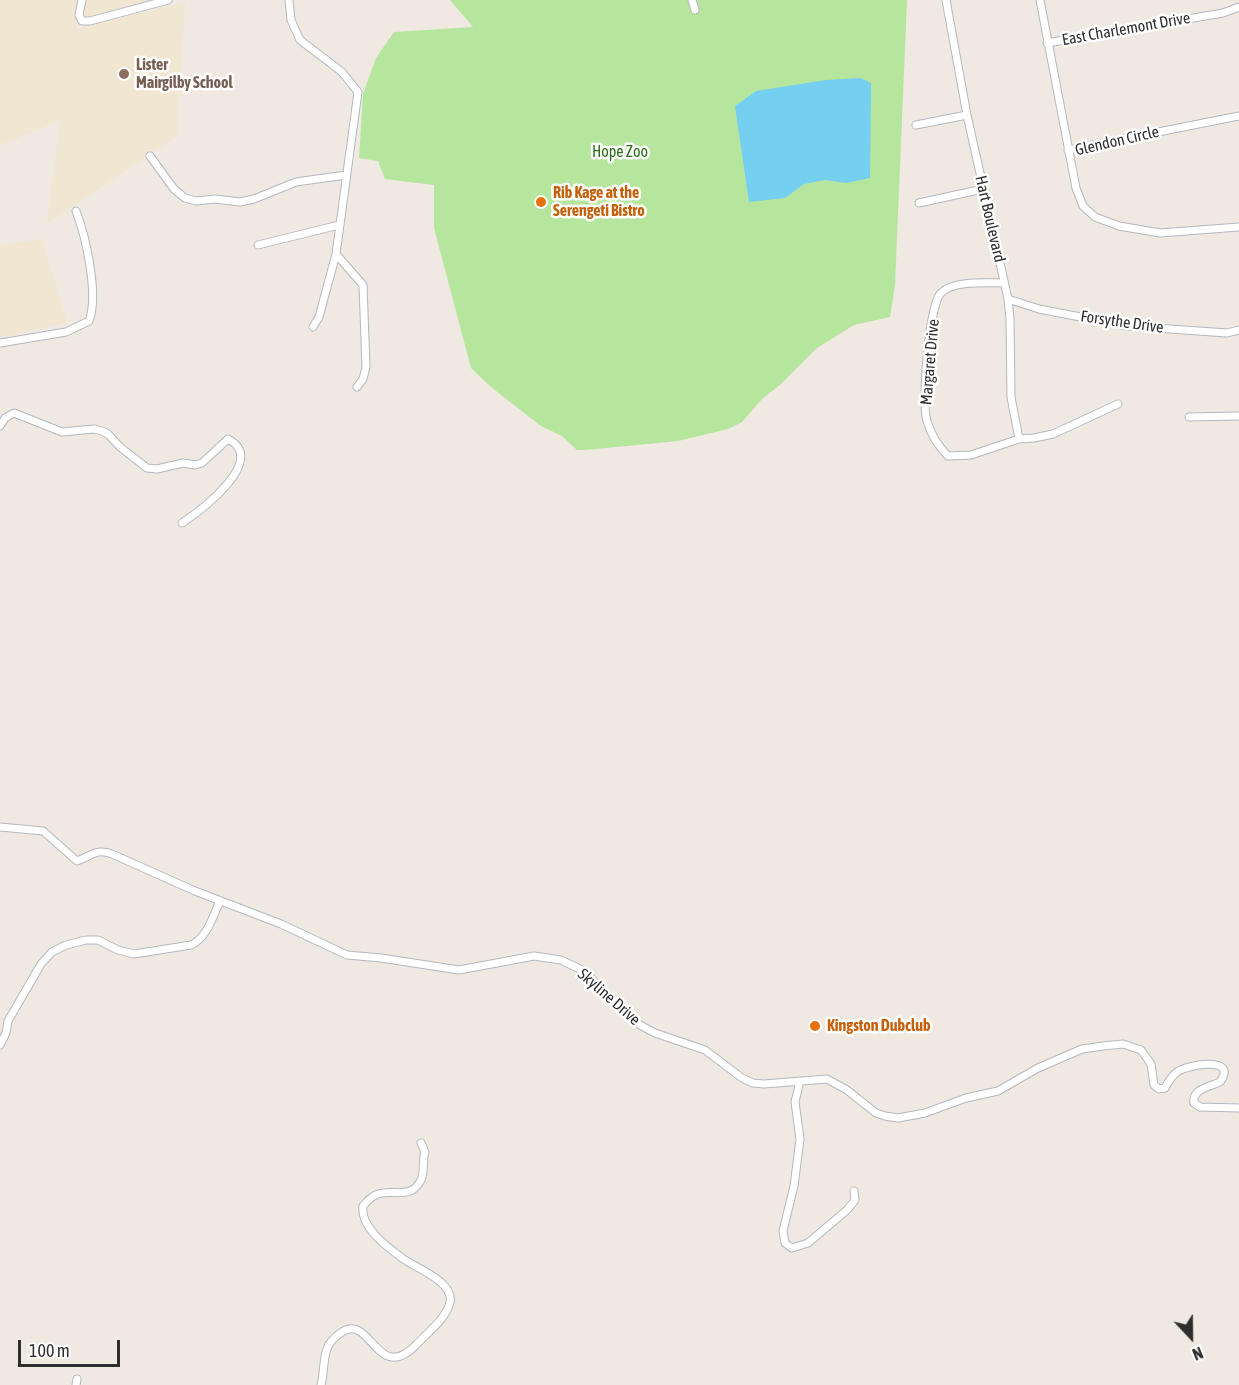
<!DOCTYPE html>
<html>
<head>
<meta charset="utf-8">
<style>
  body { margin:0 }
  #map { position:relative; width:1239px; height:1385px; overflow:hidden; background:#efe9e1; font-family:"Asap Condensed",sans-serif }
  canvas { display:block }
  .north { position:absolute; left:1161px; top:1307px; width:60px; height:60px; -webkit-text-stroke:4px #fff; paint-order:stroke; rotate:158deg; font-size:16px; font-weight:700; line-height:24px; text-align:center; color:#2e2e2e }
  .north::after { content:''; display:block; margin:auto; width:21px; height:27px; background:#2e2e2e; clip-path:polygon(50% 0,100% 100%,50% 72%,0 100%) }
  .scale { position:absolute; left:18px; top:1340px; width:102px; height:27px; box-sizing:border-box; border:3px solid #2e2e2e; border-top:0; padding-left:8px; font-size:18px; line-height:21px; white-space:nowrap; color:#2e2e2e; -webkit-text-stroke:4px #fff; paint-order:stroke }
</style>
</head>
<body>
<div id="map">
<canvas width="1239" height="1385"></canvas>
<div class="north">N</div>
<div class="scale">100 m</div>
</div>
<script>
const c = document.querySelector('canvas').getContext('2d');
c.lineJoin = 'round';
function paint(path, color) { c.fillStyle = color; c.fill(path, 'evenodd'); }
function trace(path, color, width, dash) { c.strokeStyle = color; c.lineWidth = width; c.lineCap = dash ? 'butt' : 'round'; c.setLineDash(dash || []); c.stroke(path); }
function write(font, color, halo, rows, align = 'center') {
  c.font = font + ' "Asap Condensed",sans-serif'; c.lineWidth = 5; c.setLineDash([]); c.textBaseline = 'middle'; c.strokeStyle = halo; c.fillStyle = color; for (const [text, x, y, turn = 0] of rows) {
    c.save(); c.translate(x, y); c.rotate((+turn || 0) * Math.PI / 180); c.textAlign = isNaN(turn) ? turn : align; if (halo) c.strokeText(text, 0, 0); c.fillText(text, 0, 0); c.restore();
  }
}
const education = new Path2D(`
  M0 0H168L104 17 79 15 77 29 185 2 177 136 47 224 60 120 0 145Z
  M42 239 67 323 0 337V245Z`);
const green = new Path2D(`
  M450 0H907L895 285 890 317 854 325 817 348 781 384 762 399 742 422 728 429 678 441 585 450H577L562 436 541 426 491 387 471 368 434 228V185L385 179 378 161 359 158 363 94 376 58 394 32 473 27Z`);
const water = new Path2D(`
  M861 78 871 83 870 178 846 183 825 180 804 184 785 198 749 202 735 106 756 91 826 80Z`);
const minor = new Path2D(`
  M82 0 79 15 82 21H90L168 0
  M289 0 291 20 300 40 342 72 358 92 336 254 319 317 313 327
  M692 0 695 10
  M946 0 967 115 1008 299 1010 319 1011 397 1019 439
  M1040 0 1076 188 1083 206 1095 217 1119 226 1160 233 1239 227
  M1047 43 1223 13 1239 7
  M916 125 967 115
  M1068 150 1239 116
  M150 156 174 189 185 198 196 201 215 199 240 202 254 199 296 182 346 175
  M919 203 983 189
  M258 245 339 225
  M336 254 363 285 366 367 363 379 357 387
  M1004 283C988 283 953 280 941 293 929 305 921 404 927 421 931 435 938 446 948 456L971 455 1019 439 1034 438 1053 434 1118 404
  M1008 299 1039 309 1127 326 1227 333 1239 330
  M0 343 66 332 89 321C99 295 86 237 76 211
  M1189 417 1239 416
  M0 426 5 418 14 413 62 432 94 429 102 431 108 434 120 447 147 468 157 469 183 463 195 465 202 463 228 439C269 460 200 511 182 523
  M0 827 43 831 77 861C92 856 95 848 112 854L195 891 281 924 347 955 381 958 459 970 534 956 561 960 584 971 626 1014 640 1025 655 1033 705 1050 742 1078 753 1083 764 1084 827 1079 847 1090 876 1113 885 1116 898 1118 925 1113 966 1098 998 1091 1038 1068 1082 1049 1103 1046 1123 1044 1141 1050 1151 1064 1154 1085 1159 1089 1165 1088C1168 1082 1172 1076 1177 1072 1188 1064 1239 1056 1220 1082 1209 1087 1192 1089 1194 1103L1200 1107 1239 1108
  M0 1045 6 1033 8 1021 41 964 52 952 66 945 86 940H98L118 950 134 954 191 945C207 938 213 916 220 901
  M800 1081 795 1102 800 1139 794 1186 783 1231 785 1243 792 1248 808 1243 847 1210 855 1200 854 1191
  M76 1385 77 1379
  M321 1385C324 1374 323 1360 327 1349 329 1342 336 1336 342 1332 371 1313 377 1385 416 1345 427 1333 447 1318 450 1302 454 1281 415 1268 402 1258 386 1246 360 1227 363 1206 367 1201 372 1196 378 1194 394 1189 411 1200 421 1180 425 1171 422 1161 425 1152L421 1143`);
const markers = [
  [124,74,6,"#8d6e63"],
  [541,202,6,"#e8710a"],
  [815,1026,6,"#e8710a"]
];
const streetNames = [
  ["East Charlemont Drive",1126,29,-10],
  ["Glendon Circle",1117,141,-13],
  ["Hart Boulevard",990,219,77],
  ["Forsythe Drive",1122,322,8],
  ["Margaret Drive",930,362,-85],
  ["Skyline Drive",609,997,41]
];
const educationNames = [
  ["Lister",136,65],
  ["Mairgilby School",136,83]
];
const parkNames = [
  ["Hope Zoo",620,152]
];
const foodNames = [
  ["Rib Kage at the",553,193],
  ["Serengeti Bistro",553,211],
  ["Kingston Dubclub",827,1026]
];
paint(education, '#f0e6d1');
paint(green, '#b6e59e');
paint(water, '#75cff0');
trace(minor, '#b4b7c1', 9);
trace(minor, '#fff', 7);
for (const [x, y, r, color] of markers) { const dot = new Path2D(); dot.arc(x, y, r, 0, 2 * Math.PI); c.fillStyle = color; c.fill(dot); trace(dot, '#fff', 2); }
write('16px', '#2e2e2e', '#fff', streetNames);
write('bold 16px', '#785e54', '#fff', educationNames, 'left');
write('16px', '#2c6e1b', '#fff', parkNames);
write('bold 16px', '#c56008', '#fff', foodNames, 'left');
</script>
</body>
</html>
